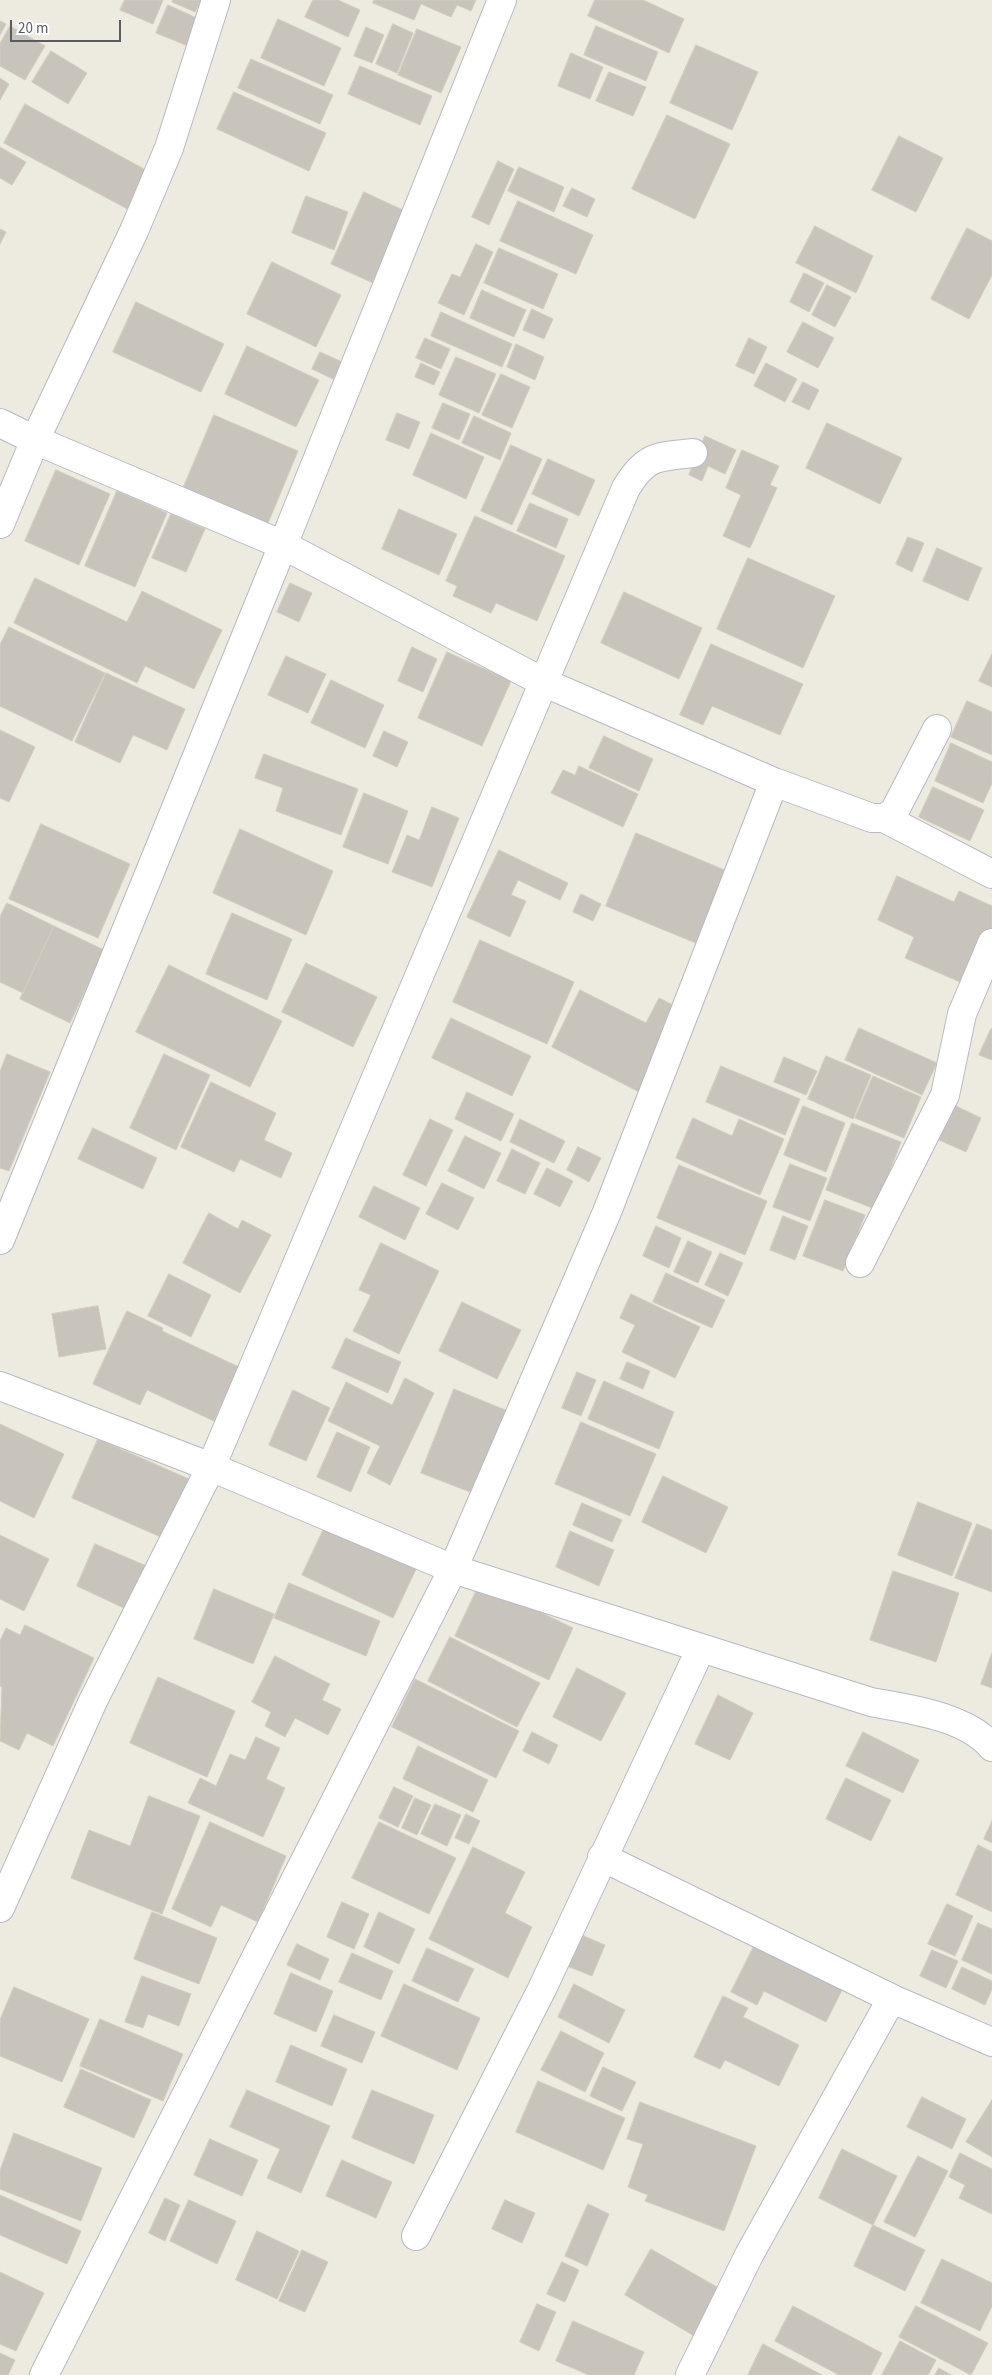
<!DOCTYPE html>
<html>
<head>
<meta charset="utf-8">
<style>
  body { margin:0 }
  #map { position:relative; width:992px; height:2375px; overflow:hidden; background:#edeadf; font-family:"Source Sans 3",sans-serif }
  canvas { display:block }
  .scale { position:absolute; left:10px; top:20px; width:111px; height:22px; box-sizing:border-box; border:2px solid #585c62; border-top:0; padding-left:6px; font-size:15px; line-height:18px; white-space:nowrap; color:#585c62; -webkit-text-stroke:4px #fff; paint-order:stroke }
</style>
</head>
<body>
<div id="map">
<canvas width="992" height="2375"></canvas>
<div class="scale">20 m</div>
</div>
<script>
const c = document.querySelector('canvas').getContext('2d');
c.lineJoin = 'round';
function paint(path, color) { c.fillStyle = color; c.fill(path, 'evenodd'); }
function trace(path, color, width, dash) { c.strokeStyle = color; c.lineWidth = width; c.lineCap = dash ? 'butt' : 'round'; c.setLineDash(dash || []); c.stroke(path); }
const building = new Path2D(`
  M125 0H163L153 24 120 10Z
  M173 0H201L195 12 172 2Z
  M313 0H338L360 10 348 37 305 17Z
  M374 0H476L471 11 457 5 451 17 421 4 414 20 373 3Z
  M595 0H643L684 19 669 53 588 16Z
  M168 5 199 19 188 46 156 33Z
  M278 19 341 48 324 86 261 58Z
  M0 21 6 24 0 35Z
  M393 24 413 33 397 73 376 64Z
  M10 26 45 46 25 80 0 66V44Z
  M596 26 658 52 646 81 584 55Z
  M366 27 384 35 372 63 354 56Z
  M417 29 461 47 441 93 398 75Z
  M696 45 758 72 732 130 670 103Z
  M51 51 87 73 68 104 32 82Z
  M571 53 603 67 590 99 558 86Z
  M251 59 333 95 320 124 238 88Z
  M360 66 432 96 420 125 348 94Z
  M609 72 646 87 633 116 596 101Z
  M0 78 9 84 0 100Z
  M234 92 326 133 309 171 217 129Z
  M25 104 155 175 135 213 4 143Z
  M667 115 730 144 695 219 632 189Z
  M899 136 943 158 916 212 872 190Z
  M0 147 26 162 12 185 0 178Z
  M498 161 514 169 489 225 472 217Z
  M519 167 564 187 554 212 508 191Z
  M572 188 595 199 587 217 563 206Z
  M364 192 405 211 373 283 331 264Z
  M306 196 348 212 334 250 292 233Z
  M518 201 593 235 576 274 500 241Z
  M815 226 873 256 856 293 796 263Z
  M967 228 992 241V275L969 319 931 299Z
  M0 229 6 232 0 244Z
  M476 244 493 252 464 315 438 303 452 274 460 277Z
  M499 248 558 274 543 309 484 283Z
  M272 262 341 295 316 347 247 314Z
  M804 273 824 283 809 312 790 302Z
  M827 285 851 297 835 327 812 315Z
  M482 290 526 310 514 337 470 318Z
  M136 302 224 344 201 392 113 352Z
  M532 309 553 319 544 339 523 330Z
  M441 312 512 344 502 367 431 336Z
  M803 322 834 338 818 368 787 352Z
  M425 338 450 349 441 369 416 358Z
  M749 338 767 347 754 374 736 366Z
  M516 344 544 357 535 380 507 367Z
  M247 346 319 380 296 427 225 394Z
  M320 352 342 362 333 379 312 369Z
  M456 357 496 374 479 413 439 395Z
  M421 363 440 372 434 385 415 377Z
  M766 363 797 379 785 402 754 386Z
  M501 374 530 387 512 428 482 415Z
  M803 382 819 390 809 410 792 402Z
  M443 403 470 414 459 440 432 428Z
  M397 413 420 422 409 449 386 440Z
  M214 415 298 451 266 528 182 491Z
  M474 416 511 433 500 460 462 443Z
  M827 423 902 458 880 504 806 468Z
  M431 433 484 457 466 499 413 475Z
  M705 436 736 450 725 474 708 466 702 481 689 475Z
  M511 445 542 459 512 525 481 511Z
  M742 450 779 466 770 485 777 488 750 548 723 536 741 495 726 488Z
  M548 459 595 480 579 516 532 494Z
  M56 470 110 494 79 565 25 541Z
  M117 491 167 513 135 587 85 566Z
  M530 503 568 519 556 548 517 531Z
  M399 509 457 534 439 575 382 549Z
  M171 514 205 529 186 572 152 558Z
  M475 516 565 556 537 621 496 603 491 613 453 596 457 586 446 581Z
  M908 537 924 543 912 572 896 564Z
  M937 548 982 568 968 601 923 581Z
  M748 558 835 596 803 668 717 629Z
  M35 578 127 622 142 591 222 630 194 689 145 666 137 683 14 623Z
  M290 583 312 593 299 622 277 612Z
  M624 592 702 628 679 679 601 643Z
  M9 627 105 673 72 741 0 706V645Z
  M711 644 803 684 780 735 712 706 703 725 680 715Z
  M412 647 437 659 423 692 398 681Z
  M447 652 511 681 482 746 418 718Z
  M992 654V687L979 681Z
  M286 656 326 674 308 713 268 695Z
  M106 673 185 709 167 750 133 735 120 763 75 742Z
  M331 680 384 705 365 748 311 723Z
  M967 701 992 712V755L951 737Z
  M0 730 35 747 9 802 0 798Z
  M384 731 408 742 397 767 373 756Z
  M604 736 653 759 639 791 589 768Z
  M951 743 992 762V783L983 803 935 781Z
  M264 754 358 789 341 835 276 811 283 788 255 778Z
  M579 766 638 794 623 827 551 793 563 770 575 775Z
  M933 787 984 810 970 841 919 817Z
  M364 793 408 811 388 864 343 847Z
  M432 807 459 818 432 887 392 872 407 835 419 840Z
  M41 824 130 864 98 938 9 899Z
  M240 829 333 871 306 935 213 893Z
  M636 833 727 871 698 944 606 906Z
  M499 850 568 883 560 900 518 880 511 895 526 901 510 937 467 917Z
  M897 876 954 902 959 891 992 906V934L969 986 905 958 914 937 878 920Z
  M581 894 601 904 593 921 573 912Z
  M7 903 54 926 23 993 0 982V917Z
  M232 913 292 939 267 1000 206 974Z
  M54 926 104 950 70 1023 20 999Z
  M480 940 574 982 547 1044 453 1002Z
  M306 963 377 997 353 1047 282 1012Z
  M169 965 282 1021 250 1087 136 1032Z
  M580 990 646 1023 659 998 681 1009 639 1092 552 1047Z
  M451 1018 531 1056 512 1096 432 1058Z
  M859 1028 937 1063 922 1095 845 1060Z
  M991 1029H992V1060L979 1055Z
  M7 1054 50 1072 9 1171 0 1168V1072Z
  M164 1054 210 1075 176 1150 130 1128Z
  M826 1056 871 1075 853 1119 808 1099Z
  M784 1057 817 1071 806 1095 774 1082Z
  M721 1066 800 1099 785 1135 706 1102Z
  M873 1076 921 1097 904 1138 855 1118Z
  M211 1082 276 1113 264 1140 292 1153 281 1178 240 1159 234 1172 181 1147Z
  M467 1092 514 1114 501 1141 455 1119Z
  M954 1105 981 1118 966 1152 939 1140Z
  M803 1106 845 1123 826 1172 784 1155Z
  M693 1118 732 1136 739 1119 784 1139 760 1195 676 1158Z
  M430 1119 453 1130 426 1186 403 1175Z
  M520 1119 565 1141 554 1163 510 1142Z
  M852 1123 901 1142 875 1209 826 1190Z
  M93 1128 157 1158 143 1189 78 1159Z
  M465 1136 501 1153 484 1189 448 1171Z
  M578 1147 601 1158 589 1182 567 1170Z
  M512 1149 540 1163 525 1194 497 1181Z
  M790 1164 827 1178 810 1221 773 1207Z
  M679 1165 767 1201 745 1255 657 1218Z
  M547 1168 573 1181 560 1207 534 1194Z
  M442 1183 474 1198 458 1230 426 1214Z
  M374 1186 420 1208 405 1240 359 1217Z
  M825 1200 865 1215 843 1271 803 1256Z
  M209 1213 238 1229 242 1220 271 1235 240 1293 183 1263Z
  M783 1216 808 1226 795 1260 770 1250Z
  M656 1226 681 1238 669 1268 643 1256Z
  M688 1241 712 1252 698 1283 674 1272Z
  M381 1243 439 1271 399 1354 353 1331 371 1295 359 1290Z
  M720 1253 743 1263 728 1296 705 1285Z
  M666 1273 725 1300 712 1328 653 1302Z
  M169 1274 211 1295 191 1337 148 1316Z
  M631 1294 700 1327 675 1378 622 1352 635 1325 620 1318Z
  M462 1302 521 1330 497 1379 439 1351Z
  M98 1306 106 1349 59 1357 52 1314Z
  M127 1311 163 1328 162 1331 239 1367 214 1421 147 1390 140 1405 93 1384Z
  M346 1338 401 1362 388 1393 332 1368Z
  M627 1362 650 1371 643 1389 620 1379Z
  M577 1372 596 1380 581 1416 562 1408Z
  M405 1378 434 1393 390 1485 367 1473 380 1446 328 1421 346 1382 392 1405Z
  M604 1381 674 1412 659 1449 588 1419Z
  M454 1389 510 1412 478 1495 421 1473Z
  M293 1390 330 1408 306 1461 269 1445Z
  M581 1422 656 1454 630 1516 555 1484Z
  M0 1424 64 1454 34 1518 0 1501Z
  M337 1432 370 1447 351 1492 317 1477Z
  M98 1439 198 1483 172 1542 72 1498Z
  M663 1476 728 1507 706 1553 642 1522Z
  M918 1502 972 1523 952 1576 898 1555Z
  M582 1503 622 1520 612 1542 573 1525Z
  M327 1522 418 1565 393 1618 302 1575Z
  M977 1524 992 1530V1592L955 1578Z
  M570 1531 614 1550 599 1586 556 1567Z
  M0 1535 49 1559 24 1611 0 1599Z
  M95 1544 149 1567 130 1611 77 1586Z
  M893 1571 959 1593 936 1662 870 1640Z
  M289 1583 380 1621 366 1656 274 1618Z
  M480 1583 573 1628 549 1680 455 1636Z
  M214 1589 274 1614 253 1664 194 1639Z
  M25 1625 94 1658 53 1746 27 1733 19 1750 0 1741 2 1687 0 1686V1641L6 1628 20 1635Z
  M450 1637 540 1683 517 1727 428 1681Z
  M992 1653V1688L981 1684Z
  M275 1656 330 1684 322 1700 341 1709 328 1735 295 1718 285 1737 265 1726 271 1712 252 1702Z
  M577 1668 626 1693 601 1741 553 1717Z
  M158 1677 235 1711 207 1777 130 1743Z
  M415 1679 519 1731 496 1778 392 1727Z
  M718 1695 753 1713 730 1760 695 1744Z
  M532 1732 558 1745 549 1764 523 1751Z
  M863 1732 919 1760 903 1793 846 1766Z
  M256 1737 280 1748 266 1779 285 1788 263 1837 188 1803 200 1778 216 1786 230 1754 245 1760Z
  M418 1746 488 1780 473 1812 403 1779Z
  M846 1778 891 1800 871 1841 826 1819Z
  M394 1787 413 1796 398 1827 379 1818Z
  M149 1796 200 1816 162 1914 71 1878 89 1830 130 1846Z
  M415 1798 431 1805 417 1835 402 1828Z
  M435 1804 461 1815 447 1846 421 1834Z
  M466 1814 480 1821 469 1844 455 1838Z
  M992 1821V1843L984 1839Z
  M210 1822 286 1856 258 1922 221 1905 211 1927 172 1909Z
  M379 1822 456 1858 429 1914 352 1878Z
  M978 1845 992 1852V1912L956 1895Z
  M473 1847 525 1872 505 1913 532 1927 508 1978 429 1939Z
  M342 1902 369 1914 354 1949 327 1937Z
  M947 1904 973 1916 955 1956 928 1944Z
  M152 1912 217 1938 199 1984 134 1959Z
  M379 1912 415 1929 399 1964 364 1947Z
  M978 1923 992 1929V1974L962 1960Z
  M579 1934 605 1945 592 1976 567 1966Z
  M757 1940 845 1984 826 2022 764 1991 757 2005 731 1992Z
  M297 1944 329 1959 320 1980 287 1965Z
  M427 1948 474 1969 458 2002 412 1981Z
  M932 1950 958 1961 946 1988 920 1976Z
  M352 1953 393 1971 381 2000 339 1982Z
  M962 1967 992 1981V1989L985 2005 952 1989Z
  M291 1973 333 1991 316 2032 274 2014Z
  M142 1976 191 1994 179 2026 148 2014 143 2028 125 2022Z
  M404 1984 480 2018 457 2070 381 2036Z
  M574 1984 625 2010 609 2043 558 2017Z
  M14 1987 89 2019 62 2082 0 2056V2020Z
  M723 1996 748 2008 743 2017 799 2045 779 2086 725 2060 720 2069 694 2057Z
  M334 2015 375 2032 362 2063 321 2046Z
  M100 2019 183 2054 163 2101 80 2066Z
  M561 2031 604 2053 585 2092 541 2070Z
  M291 2045 347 2069 332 2106 276 2082Z
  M603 2067 636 2082 622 2111 590 2096Z
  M81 2069 151 2100 134 2138 64 2107Z
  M538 2081 625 2118 603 2170 516 2132Z
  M247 2090 330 2126 301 2193 267 2178 280 2149 230 2127Z
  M372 2090 434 2115 414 2164 352 2138Z
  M922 2097 966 2119 952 2149 907 2127Z
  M992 2100V2157L966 2142Z
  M640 2102 756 2146 724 2231 645 2201 648 2195 628 2187 643 2144 627 2139Z
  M14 2133 102 2168 81 2221 0 2189V2171Z
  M210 2139 258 2160 242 2196 194 2175Z
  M842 2149 897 2176 873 2225 819 2198Z
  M960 2153 992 2169V2214L959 2198 965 2185 949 2177Z
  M918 2156 948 2171 915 2237 884 2222Z
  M342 2160 392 2182 376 2218 326 2196Z
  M0 2195 81 2231 67 2264 0 2235Z
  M165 2198 180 2205 165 2241 149 2233Z
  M189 2200 236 2221 217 2264 170 2241Z
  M505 2200 535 2213 522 2243 492 2229Z
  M588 2204 609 2214 587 2266 565 2256Z
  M873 2225 925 2250 905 2291 854 2266Z
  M257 2231 299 2251 277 2299 236 2280Z
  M651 2249 722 2290 696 2337 625 2295Z
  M302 2250 328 2262 305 2312 279 2301Z
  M942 2259 992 2283V2306L980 2331 921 2303Z
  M562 2262 579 2270 565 2302 547 2294Z
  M0 2272 44 2293 16 2351 0 2344Z
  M537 2304 556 2312 539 2351 520 2342Z
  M793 2306 882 2353 871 2375H839L775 2341Z
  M916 2306 988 2343 971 2375 899 2337Z
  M573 2321 644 2352 634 2375H589L556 2361Z
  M900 2341 936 2360 928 2375H882Z
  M763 2344 822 2375H748Z
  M0 2353 15 2360 8 2375H0Z
  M939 2368 951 2375H935Z`);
const minor = new Path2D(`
  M502 0 283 545 545 683 774 782 872 818H884L894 812 937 729
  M0 423 35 440 283 545 0 1240
  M0 524 35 440 134 231 169 148 216 0
  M884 818 992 874
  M860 1263 945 1095 962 1014 992 943
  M0 1386 211 1467 453 1569 871 1702C908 1709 966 1716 992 1747
  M602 1857 897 2001 992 2042
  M0 1908 93 1701 211 1467 626 488C646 455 657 457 693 453
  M416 2236 542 1989 701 1648
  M44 2375 453 1569 607 1212 774 782
  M690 2375 749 2255 887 2007 897 2001`);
paint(building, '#c8c4bc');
trace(building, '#d2ccbd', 1);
trace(minor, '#b7bac0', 30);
trace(minor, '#fff', 28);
</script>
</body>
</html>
